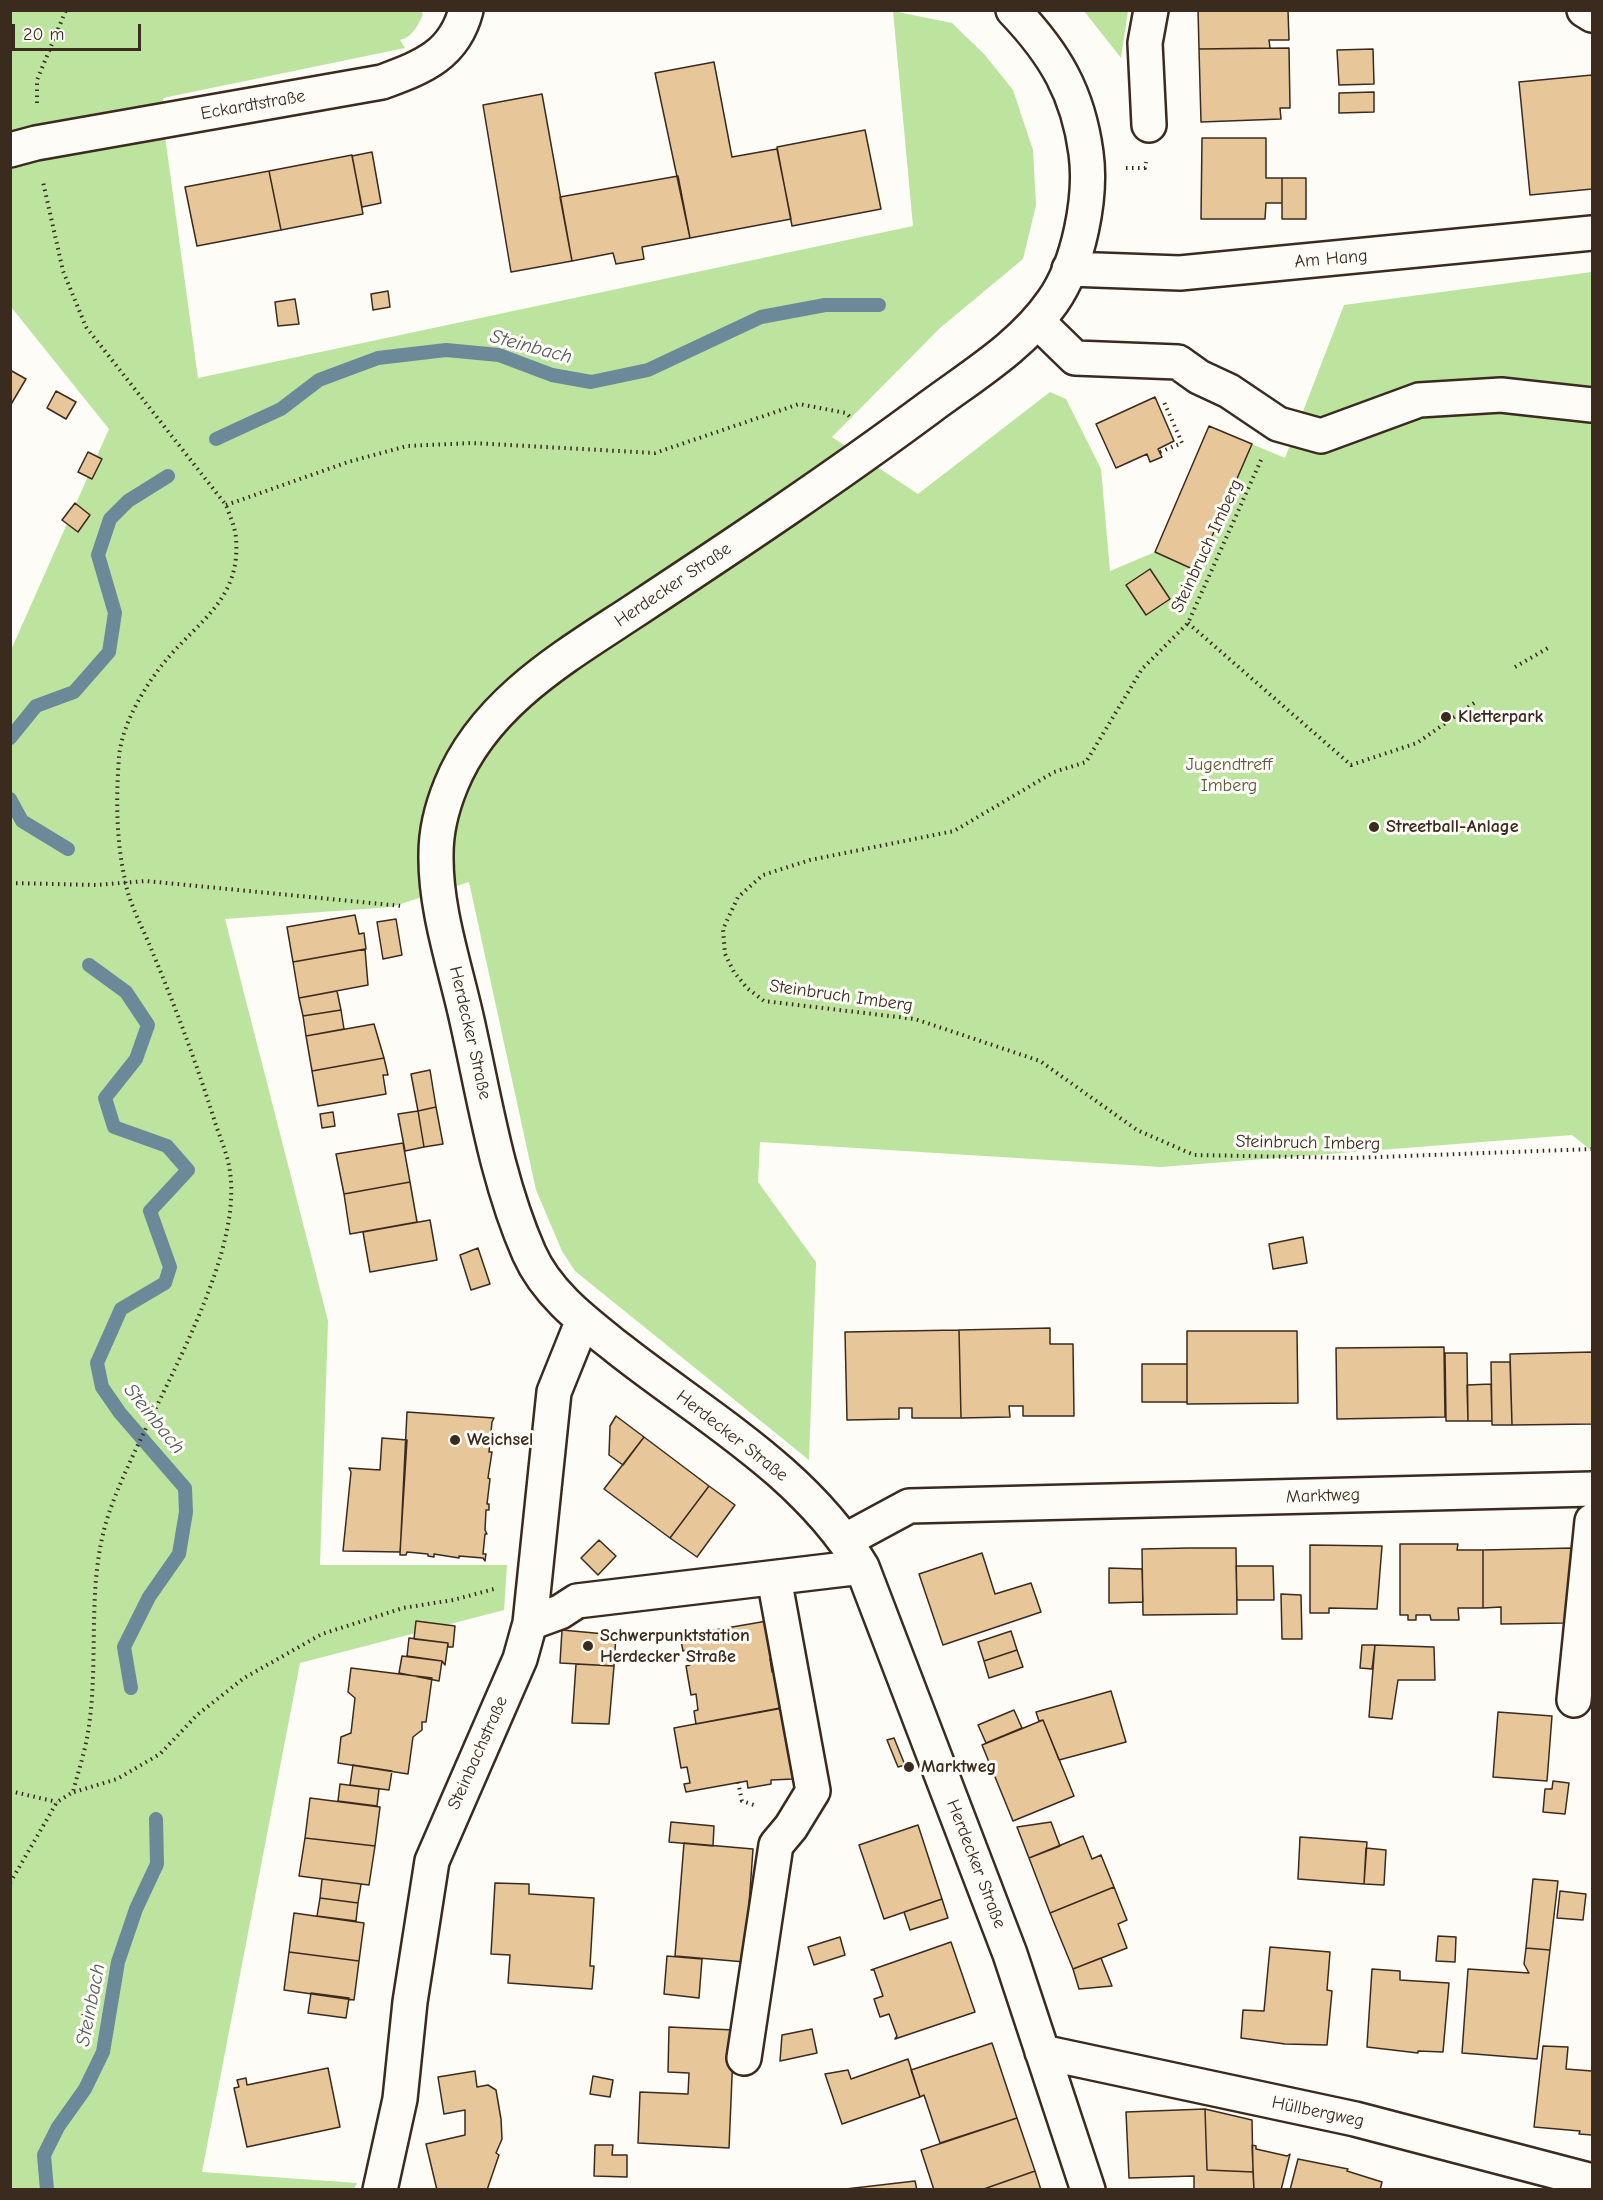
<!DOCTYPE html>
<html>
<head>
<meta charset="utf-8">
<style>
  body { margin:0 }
  #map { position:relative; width:1603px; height:2200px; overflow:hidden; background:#fdfcf7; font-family:"Comic Neue",sans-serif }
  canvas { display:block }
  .frame { position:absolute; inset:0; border:12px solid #3b2a1e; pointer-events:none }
  .scale { position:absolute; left:12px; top:24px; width:129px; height:27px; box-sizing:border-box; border:3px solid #3b2a1e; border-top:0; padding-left:8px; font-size:18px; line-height:21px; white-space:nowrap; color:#3b2a1e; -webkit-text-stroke:4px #fdfcf7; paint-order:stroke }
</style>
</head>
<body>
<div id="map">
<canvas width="1603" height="2200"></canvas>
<div class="frame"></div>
<div class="scale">20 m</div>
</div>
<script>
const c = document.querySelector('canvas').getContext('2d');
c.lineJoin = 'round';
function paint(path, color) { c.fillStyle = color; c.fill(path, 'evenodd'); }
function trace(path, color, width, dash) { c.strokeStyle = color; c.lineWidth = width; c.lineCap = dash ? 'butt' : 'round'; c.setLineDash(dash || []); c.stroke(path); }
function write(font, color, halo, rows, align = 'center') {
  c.font = font + ' "Comic Neue",sans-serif'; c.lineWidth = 6; c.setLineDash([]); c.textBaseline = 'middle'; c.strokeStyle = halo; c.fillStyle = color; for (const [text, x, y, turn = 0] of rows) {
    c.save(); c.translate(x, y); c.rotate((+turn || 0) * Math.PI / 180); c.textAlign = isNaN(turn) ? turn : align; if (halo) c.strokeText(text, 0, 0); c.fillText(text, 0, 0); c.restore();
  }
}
const green = new Path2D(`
  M11 11H421L423 14C418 25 413 37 400 40L405 48 163 98 165 136 198 378 913 226 893 11 952 23 985 55 1013 90 1033 150 1036 205 1023 259 940 328 832 437 918 494 1050 392 1066 399 1101 469 1110 571 1155 552 1209 426 1285 458 1344 305 1592 272V1151L1572 1135 1161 1167 760 1142 758 1182 816 1262 809 1460 575 1271 562 1251 536 1190 469 882 391 907 225 919 328 1321 320 1565H507L504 1610 300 1663 202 2172 357 2183 354 2189 11 2190V650L109 429 11 307Z
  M1084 11H1128L1121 58Z`);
const stream = new Path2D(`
  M216 439 281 409 319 380 378 358 446 350 499 355 552 375 591 382 648 370 761 317 825 305H879
  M10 738 36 706 74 692 109 652 115 613 98 555 110 519 128 501 168 476
  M10 799 22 821 68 849
  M89 965 126 992 148 1025 136 1059 105 1098 114 1127 167 1146 188 1170 150 1211 170 1267 165 1283 121 1309 97 1363 102 1387 120 1413 185 1488 186 1512 179 1554 149 1597 124 1647 131 1688
  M47 2190 44 2155 58 2127 85 2089 103 2052 118 1962 136 1909 157 1864 156 1819`);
const building = new Path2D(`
  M1198 10H1288L1289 40H1269L1270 48 1199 49Z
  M1289 48 1290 108H1280L1281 119 1201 122 1199 49Z
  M1373 49 1374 84 1339 85 1337 50Z
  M714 62 732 157 777 149 791 219 690 238 655 73Z
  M1592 75V189L1530 195 1519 82Z
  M1374 92V112L1339 113V93Z
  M542 94 572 261 511 272 483 105Z
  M865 130 881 209 792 226 777 147Z
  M1202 138H1266V178H1282V203H1266L1265 219H1201Z
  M372 152 381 203 362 207 352 156Z
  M352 155 363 214 281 230 269 171Z
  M269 171 281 230 197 246 185 187Z
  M678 176 690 238 642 247 644 259 616 264 613 253 572 261 560 197Z
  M1282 178H1306V219H1282Z
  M388 291 390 307 373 310 371 294Z
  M295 299 299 324 278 326 275 302Z
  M10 370 26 379 10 406Z
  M56 391 76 402 66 419 47 408Z
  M1155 397 1174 441 1158 449 1162 457 1150 462 1147 454 1116 468 1096 424Z
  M1209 426 1252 444 1197 571 1155 552Z
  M88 452 102 459 92 479 78 472Z
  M75 503 90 515 78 532 62 520Z
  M1150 569 1170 599 1146 615 1126 585Z
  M355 915 359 934 364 933 366 949 293 962 287 927Z
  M396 919 402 955 383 959 377 922Z
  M365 949 368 985 299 998 293 962Z
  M337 991 341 1010 303 1016 299 998Z
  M341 1010 344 1029 306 1036 303 1016Z
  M374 1024 384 1058 312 1071 306 1036Z
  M384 1058 388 1075H383L386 1094 318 1106 312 1071Z
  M430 1070 436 1107 418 1111 411 1074Z
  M436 1107 443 1144 424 1147 418 1111Z
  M418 1111 424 1147 405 1151 398 1114Z
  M333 1112 335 1126 322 1128 320 1114Z
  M403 1143 410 1182 344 1194 336 1154Z
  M410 1182 417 1222 350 1234 344 1194Z
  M430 1220 437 1260 370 1272 363 1232Z
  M1303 1237 1307 1263 1273 1269 1269 1244Z
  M478 1248 490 1284 471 1290 460 1255Z
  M1050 1328V1344H1073L1074 1416H1023V1406H1009L1010 1417 961 1418 959 1330Z
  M959 1330 961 1418H912V1408H899V1419L847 1420 845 1332Z
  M1187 1331H1297L1298 1403 1187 1404Z
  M1444 1347 1445 1417 1337 1419 1336 1348Z
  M1592 1352V1424L1512 1425 1510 1354Z
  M1445 1353H1467L1468 1421H1446Z
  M1491 1362H1510L1512 1425H1492Z
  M1142 1364H1187V1402H1142Z
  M1491 1384 1492 1421H1468L1467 1385Z
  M407 1412 494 1418 492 1422 489 1452H492L488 1478 490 1479 487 1504H489V1510H486L485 1530 487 1534H485L483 1554H486L485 1561 483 1558 459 1556V1558L434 1554V1557L428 1556V1554L407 1552 406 1555H400Z
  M616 1416 644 1437 623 1465 609 1455 610 1426Z
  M644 1437 709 1486 670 1538 604 1489Z
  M382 1438 407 1440 400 1552 343 1551 351 1472 349 1468 380 1470Z
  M709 1486 735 1505 697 1557 670 1538Z
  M599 1540 616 1556 598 1575 581 1558Z
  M1400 1544H1458L1457 1550H1483V1608H1458L1459 1620H1431L1430 1615H1416V1620H1408V1615H1400Z
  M1310 1545 1382 1546 1377 1609 1329 1608V1613H1310Z
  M1189 1548H1236L1237 1614 1143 1615 1142 1549Z
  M1573 1548 1565 1623 1501 1624V1607L1483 1608V1550Z
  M982 1553 995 1594 1031 1583 1041 1612 943 1645 919 1574Z
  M1236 1566H1273L1274 1600H1237Z
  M1109 1568 1142 1569 1143 1602 1109 1603Z
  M1281 1594 1301 1595 1302 1639H1282Z
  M416 1621 455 1626 453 1647H448V1643L414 1639Z
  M767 1621 774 1658 770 1659 772 1672 776 1671 783 1708 696 1724 694 1711 698 1710 696 1694 691 1695 686 1666 690 1665 687 1650 683 1651 680 1636Z
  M562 1630 616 1635 614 1666 560 1663Z
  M1011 1631 1017 1650 984 1661 978 1642Z
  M409 1638 448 1643 445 1665 442 1661 407 1656Z
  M1362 1645H1375L1372 1669 1360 1668Z
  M1375 1645 1434 1647 1435 1680H1398L1392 1719 1369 1717Z
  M1017 1650 1023 1667 989 1678 984 1661Z
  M402 1656 442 1661 439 1681 399 1673Z
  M576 1664 614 1666 609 1724 572 1723Z
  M351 1668 432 1678 426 1722H422V1730L413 1737 408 1774 338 1763 341 1737 351 1733 355 1698 348 1692Z
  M1111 1691 1126 1742 1059 1760 1043 1720 1039 1721 1036 1712Z
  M780 1708 793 1779 771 1780V1784L748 1788 747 1781 686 1792 684 1784 690 1783 687 1767 681 1768 674 1728Z
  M1014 1710 1022 1728 986 1743 978 1725Z
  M1498 1712 1552 1716 1547 1781 1493 1777Z
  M1043 1720 1074 1796 1013 1821 982 1745Z
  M894 1738 905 1765 898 1767 887 1740Z
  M353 1765 392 1771 389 1790 350 1785Z
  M1553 1781 1569 1783 1565 1814 1543 1812 1545 1789H1552Z
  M340 1784 379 1789 377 1806 338 1801Z
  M310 1798 380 1807 375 1846 305 1838Z
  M671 1822 714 1826 713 1846 669 1842Z
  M1051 1822 1060 1846 1029 1858 1017 1827Z
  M918 1825 942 1899 884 1919 859 1845Z
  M1083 1836 1092 1859 1101 1855 1114 1887 1050 1913 1029 1858Z
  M1300 1837 1367 1842 1364 1884 1298 1879Z
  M305 1838 375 1846 369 1885 299 1876Z
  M684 1843 753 1849 745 1962 675 1956Z
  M1366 1848 1386 1850 1384 1885 1364 1884Z
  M322 1879 361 1884 358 1903 320 1898Z
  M1533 1879 1558 1881 1550 1950 1526 1948Z
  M495 1883 529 1884V1894L594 1898 590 1966H594L592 1989 508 1983 510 1955 491 1954Z
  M1114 1887 1127 1920 1118 1924 1127 1948 1073 1969 1050 1913Z
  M1560 1891 1586 1894 1583 1920 1557 1918Z
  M320 1898 358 1903 356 1921 317 1916Z
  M942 1899 948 1918 910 1930 904 1912Z
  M294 1913 364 1923 359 1961 289 1952Z
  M1438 1936 1456 1937 1455 1962 1436 1961Z
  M840 1937 845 1955 814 1965 808 1947Z
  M951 1942 975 2012 895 2039 897 2036 889 2014 880 2017 874 1999 883 1996 874 1970H871Z
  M1270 1947 1330 1952 1327 1990 1332 1991 1327 2045 1285 2044 1241 2038 1243 2010 1264 2011Z
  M1526 1948 1550 1950 1537 2059 1462 2053 1468 1969 1529 1973 1524 1964Z
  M289 1952 359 1961 354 2000 284 1990Z
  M667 1956 702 1959 699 1998 664 1994Z
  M1101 1958 1112 1986 1079 1989 1073 1969Z
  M1372 1969 1400 1971V1980L1449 1983 1443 2052 1418 2051V2053L1367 2047Z
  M311 1993 349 1998 346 2018 308 2013Z
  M669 2027 734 2030 729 2148 638 2143 640 2092 688 2094 689 2073 668 2072Z
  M812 2029 817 2053 780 2061 782 2035Z
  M992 2043 1017 2118 940 2143 924 2095 920 2097 911 2070Z
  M1543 2046 1568 2047 1566 2069 1592 2071V2135L1579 2134 1580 2131 1534 2127Z
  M908 2059 920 2097 842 2124 825 2074 848 2070 851 2079Z
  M328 2068 340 2127 247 2147 234 2088 239 2087 237 2080 246 2078 247 2085Z
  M475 2071 477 2087 488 2085 496 2090 501 2119 502 2139 496 2153 499 2155 487 2190H437L426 2144 465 2135V2110L444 2114 438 2077Z
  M593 2076 613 2080 610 2097 590 2094Z
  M1205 2109 1207 2170 1253 2172 1254 2190H1194V2176L1129 2178 1126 2112Z
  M1205 2109 1252 2120 1253 2172 1207 2170Z
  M1017 2118 1035 2171 981 2190H934L921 2150Z
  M595 2145H613L612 2155H627V2177L594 2176Z
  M1252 2145 1256 2146V2149L1287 2156 1290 2154 1281 2190H1254Z
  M1298 2159 1348 2169 1347 2171 1382 2182 1380 2190H1290Z
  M1035 2171 1041 2190H981Z
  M915 2181 917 2190H837Z`);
const path = new Path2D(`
  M37 103V80L66 10
  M1126 168H1145L1146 162
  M1160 452 1182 443 1164 402
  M1261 460 1188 623 1142 669 1086 762 1054 772 954 831 810 860 763 875 738 897 723 929 725 954 734 972 747 988 764 1001 915 1019 1040 1061 1137 1130 1194 1155 1352 1158 1592 1149
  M226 505 348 462 407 446 472 443 655 453 799 404 846 413 850 417
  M1188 623 1351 765 1417 743 1477 701
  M1515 667 1548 648
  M10 883 96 885 146 881 402 906
  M738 1782 742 1801 757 1806
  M10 1791 57 1802
  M74 1792 117 1779 160 1754 197 1715 244 1678 322 1634 403 1608 453 1600 494 1589
  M10 1883 57 1802 73 1792C78 1772 85 1752 88 1732 100 1660 85 1584 109 1513 141 1419 244 1268 230 1172 228 1154 219 1136 214 1119 196 1062 175 1006 152 951 143 928 129 904 125 880 116 840 116 797 119 757 122 723 146 684 167 659 200 620 241 598 236 538 235 527 230 516 226 505L86 327 63 271 43 182`);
const minor = new Path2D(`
  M1013 10C1055 54 1078 93 1086 153 1092 197 1079 264 1053 301 1022 346 973 375 930 407 833 479 734 545 634 611 564 657 484 703 451 785 442 807 436 830 436 854 435 908 454 963 466 1016 484 1095 496 1178 529 1253 547 1294 585 1322 619 1349 704 1416 805 1472 862 1567L1010 1954 1088 2190
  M1584 10 1592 15
  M1149 125 1145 43 1151 10
  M10 150 36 143 382 82C422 67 454 56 466 10
  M1069 269 1180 273 1592 233
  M1038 322 1075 358 1178 362 1199 377 1229 391 1278 424 1321 436 1419 400 1501 395 1592 405
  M846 1540 909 1506 1592 1489
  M530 1623 560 1612 577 1601 862 1567
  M1574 1700 1592 1521
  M1042 2052 1355 2119 1592 2181
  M744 2058 776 1845 791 1827 813 1791 774 1578
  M380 2190 400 2099 410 2002 432 1861 520 1659 530 1623 554 1392 583 1320`);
const markers = [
  [1446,717,6,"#3b2a1e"],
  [1374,827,6,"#3b2a1e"],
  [455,1440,6,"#3b2a1e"],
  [588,1646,6,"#3b2a1e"],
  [909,1767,6,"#3b2a1e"]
];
const streetNames = [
  ["Eckardtstraße",253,105,-10],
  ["Am Hang",1331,259,-5],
  ["Steinbruch Imberg",1207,546,-65],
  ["Herdecker Straße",673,585,-34],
  ["Steinbruch Imberg",841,996,8],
  ["Herdecker Straße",470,1033,77],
  ["Steinbruch Imberg",1308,1143,1],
  ["Herdecker Straße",732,1436,38],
  ["Marktweg",1323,1496,-2],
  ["Steinbachstraße",478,1753,-66],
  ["Herdecker Straße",976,1864,69],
  ["Hüllbergweg",1318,2112,12]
];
const poiNames = [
  ["Kletterpark",1458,717],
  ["Streetball-Anlage",1386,827],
  ["Weichsel",467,1440],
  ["Schwerpunktstation",600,1636],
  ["Herdecker Straße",600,1657],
  ["Marktweg",921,1767]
];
const parkNames = [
  ["Jugendtreff",1229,765],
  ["Imberg",1229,786]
];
const waterNames = [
  ["Steinbach",531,347,15],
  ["Steinbach",154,1419,51],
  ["Steinbach",91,2005,-79]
];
paint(green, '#bce49f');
trace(stream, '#6c899a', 14);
paint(building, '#e7c699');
trace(building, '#3b2a1e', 1.5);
trace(minor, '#3b2a1e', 38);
trace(path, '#3b2a1e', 4, [1.5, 4.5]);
trace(minor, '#fdfcf7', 33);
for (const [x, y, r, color] of markers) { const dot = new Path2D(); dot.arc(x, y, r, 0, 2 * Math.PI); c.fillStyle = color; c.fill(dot); trace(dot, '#fdfcf7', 2); }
write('18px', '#3b2a1e', '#fdfcf7', streetNames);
write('bold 18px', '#3b2a1e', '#fdfcf7', poiNames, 'left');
write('18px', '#5b583e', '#fdfcf7', parkNames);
write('italic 20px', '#53595c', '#fdfcf7', waterNames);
</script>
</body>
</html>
